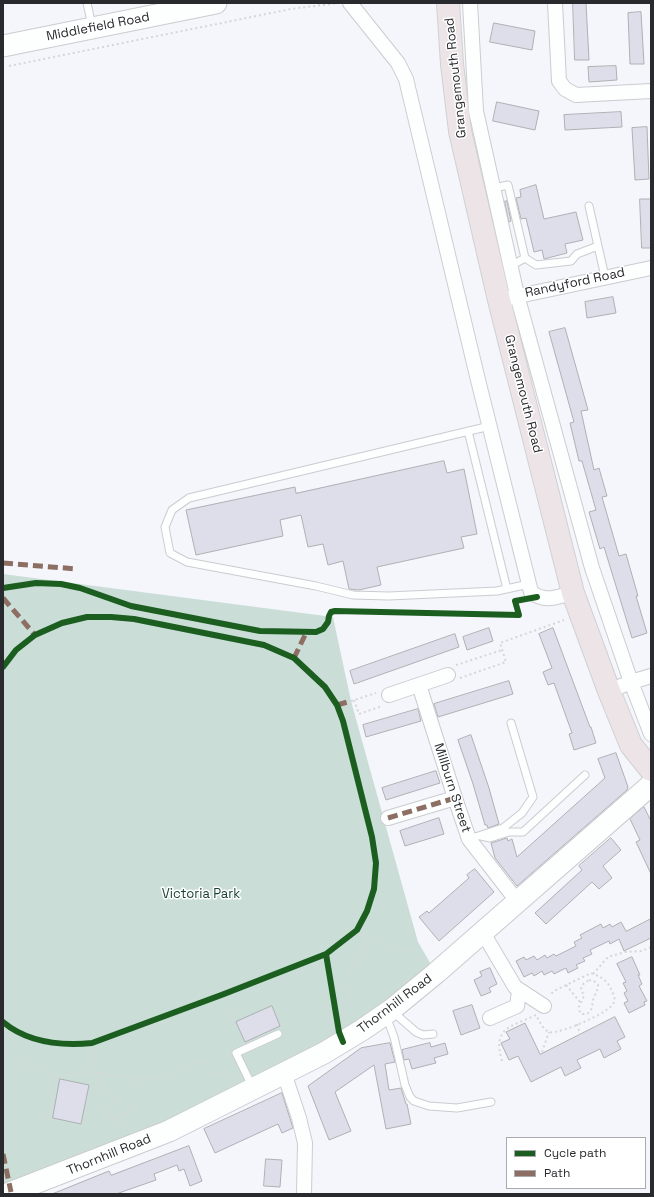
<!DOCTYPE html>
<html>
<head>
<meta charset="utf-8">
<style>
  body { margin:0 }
  #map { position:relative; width:654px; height:1197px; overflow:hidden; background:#f4f6fb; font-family:"Space Grotesk",sans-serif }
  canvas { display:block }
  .frame { position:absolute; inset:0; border:4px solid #292a2d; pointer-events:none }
  .legend { position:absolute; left:506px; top:1137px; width:140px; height:52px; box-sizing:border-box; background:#fff; border:1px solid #a9aaab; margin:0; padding:5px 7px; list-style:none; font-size:12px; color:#292a2d }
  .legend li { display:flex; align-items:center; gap:8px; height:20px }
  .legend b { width:20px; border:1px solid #a9aaab }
</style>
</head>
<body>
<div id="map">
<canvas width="654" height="1197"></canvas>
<div class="frame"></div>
<ul class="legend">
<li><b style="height:5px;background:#1b5e20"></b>Cycle path</li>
<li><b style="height:5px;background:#8d6e63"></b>Path</li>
</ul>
</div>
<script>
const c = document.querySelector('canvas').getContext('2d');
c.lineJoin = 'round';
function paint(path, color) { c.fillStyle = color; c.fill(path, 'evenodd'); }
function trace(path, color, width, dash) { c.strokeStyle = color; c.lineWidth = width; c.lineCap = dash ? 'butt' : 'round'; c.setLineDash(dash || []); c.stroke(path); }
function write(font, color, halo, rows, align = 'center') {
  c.font = font + ' "Space Grotesk",sans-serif'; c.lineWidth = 3; c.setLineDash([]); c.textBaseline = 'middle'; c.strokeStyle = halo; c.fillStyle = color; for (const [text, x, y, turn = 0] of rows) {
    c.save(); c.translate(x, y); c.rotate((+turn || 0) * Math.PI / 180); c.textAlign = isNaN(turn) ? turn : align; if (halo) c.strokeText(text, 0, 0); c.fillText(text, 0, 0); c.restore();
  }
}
const green = new Path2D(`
  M3 574 333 617 351 701 418 942 436 973 343 1042 3 1194Z`);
const building = new Path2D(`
  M573 3H586L589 60H575Z
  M641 12 644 64H630L628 13Z
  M494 23 535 31 532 50 490 42Z
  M616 66 617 80 589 82 588 67Z
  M497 102 539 111 535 130 493 121Z
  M621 112 622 127 565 130 564 115Z
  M647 127 649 179 635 180 632 128Z
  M536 185 544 219 576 212 583 240 565 244 567 253 544 259 542 250 534 252 526 218 521 219 516 198 521 197 520 190Z
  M640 199H651V248H642Z
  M505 201H507L511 221 509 222Z
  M613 297 616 313 587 318 585 302Z
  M565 328 588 410 581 411 594 470 599 468 607 496 602 497 619 556 626 554 638 596H636L647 633 632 638 604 547 600 549 589 512 596 510 582 461H579L570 423 574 422 549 332Z
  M444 461 447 473 464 469 477 534 461 537 464 548 377 567 381 585 359 590 349 589 343 561 328 565 323 544 308 547 301 515 280 520 283 536 196 555 186 510 295 487 296 493Z
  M489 628 493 641 467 650 463 637Z
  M553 628 590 727H591L596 743 574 750 569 734 572 733 554 683 548 685 543 672 552 668 539 634Z
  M455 634 459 647 354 684 350 671Z
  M509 681 513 694 438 717 434 704Z
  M418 709 421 721 366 737 363 725Z
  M471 735 489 788 499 824 488 828 487 825H485L473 784 458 740Z
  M616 753 628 787 627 790 517 886 495 858 491 843 507 838 508 841 512 839 517 857 605 778 598 759Z
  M436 771 440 783 386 800 382 788Z
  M644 807 651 821V874L636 842 640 840 630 819Z
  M439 818 444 834 405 846 400 831Z
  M611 838 621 850 603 866 612 878 599 889 592 882 546 924 535 913 582 870 579 866Z
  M475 869 494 892 439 941 419 917 427 911 429 913 469 878 467 875Z
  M651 919V938L624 951 619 939 610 944 609 941 590 950 592 954 583 958 585 961 576 965 578 968 568 973 566 968 554 974 552 971 544 975 542 971 534 976 532 973 524 977 516 961 524 957 526 960 534 956 537 960 545 955 547 958 554 954 556 956 576 946 574 942 582 938 580 935 601 924 603 928 610 924 612 927 621 922 626 931Z
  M632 957 640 975H638L642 984 639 986 647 1001 644 1002 645 1005 629 1013 624 1003 628 1001 624 993 627 991 623 983 626 982 617 964Z
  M490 968 497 984 489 988 491 992 481 996 474 980 482 976 480 972Z
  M472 1005 480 1028 461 1035 453 1011Z
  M272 1006 280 1026 245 1042 236 1022Z
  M615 1017 625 1037 617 1041 621 1049 604 1058 600 1049 577 1060 581 1068 565 1076 561 1067 531 1082 518 1056 509 1060 501 1043 510 1039 506 1032 525 1023 540 1054Z
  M390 1043 395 1062 385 1064 389 1090 401 1088 406 1104H407L411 1124 386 1129 374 1065 335 1092 351 1131 329 1140 308 1086 361 1048Z
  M430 1043 431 1047 445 1043 448 1054 434 1058 436 1063 412 1069 409 1059 404 1060 402 1050Z
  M60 1079 89 1085 81 1124 53 1118Z
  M282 1093 293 1128 282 1133 278 1124 215 1153 204 1129Z
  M189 1146 202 1181 190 1186 184 1169 179 1171 177 1165 154 1174 156 1180 116 1194H52L109 1171 111 1175Z
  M266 1159 282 1160 280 1187 264 1186Z`);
const path = new Path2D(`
  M9 66 291 9 338 3
  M456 665 502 650
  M460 678 506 662 500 643 564 620
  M354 700 359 714 382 706
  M351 701 376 693
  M357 930 366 945
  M593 974 608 957 625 952 642 951 651 947
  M589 980 594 981 598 985C598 990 596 993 594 997 591 1005 594 1014 583 1014L580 1013 579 1007 584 996 581 989 582 985Z
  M566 985 580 1002
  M224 994 232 1026
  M344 1021C349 1007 346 993 349 978 352 966 363 938 379 938 388 939 391 945 398 948 401 950 404 949 407 950 415 952 419 957 425 963
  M577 1024 580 1034
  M92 1043 98 1082 95 1097 99 1107 117 1120
  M3 1051 15 1059 41 1072 56 1077 72 1073 96 1072 139 1080 163 1076 190 1061H199L212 1073 230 1074 236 1078
  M542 1052 549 1032
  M502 1061C492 1027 511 1027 536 1015 539 1020 542 1029 549 1032 558 1035 612 1012 614 1002 616 997 612 992 610 987 606 979 599 976 591 973L554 991 550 995
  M98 1082H104L114 1094 117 1106V1120L121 1132
  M117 1120 129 1112 139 1080
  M43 1130 56 1077`);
const lane = new Path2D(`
  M87 3 92 26
  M494 188 508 185 525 258 509 267
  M589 206 605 277
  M525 258 536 265 571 261 577 254 598 246
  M490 426 189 498 172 510 165 527 170 553 187 562 316 586 353 595 389 596 497 591 529 584
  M468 431 507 589
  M481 836 490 838 509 832H523L585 775
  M469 839 503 828 522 813 533 797 511 723
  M392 1011 416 1032 423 1035 433 1034
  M386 1016 394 1037 405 1085 410 1097 414 1101 429 1106 457 1108 491 1102
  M252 1086 236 1053 278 1034`);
const street = new Path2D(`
  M350 3 398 63 406 79 478 380 531 592C545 603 557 597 573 593
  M470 3 476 111 517 295 592 568 631 682 651 734
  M555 3 559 81 565 89 576 95 651 91
  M509 298 651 268
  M419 685 455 798 469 839 517 901
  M609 691 631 682 651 676
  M389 695 448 675
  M388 818 455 798
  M482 931 515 987 544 1006
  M490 1018 517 1006 519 991
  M284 1073 299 1118 305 1143 304 1194`);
const secondary = new Path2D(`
  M3 46 216 3
  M7 1194 169 1131 324 1053 362 1030 391 1010 436 973 651 785`);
const primary = new Path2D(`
  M448 3 452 64 460 131 499 300 573 593 609 691 631 745 651 770`);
const quiet = new Path2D(`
  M3 563 77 569
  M3 598 35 635
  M294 658 306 633
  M337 705 351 701
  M388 818 455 798
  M3 1154 11 1192`);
const cycleway = new Path2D(`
  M3 588 36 583 61 584 80 588 131 606 260 631 316 632 323 629 328 622 329 616 331 612 335 611 519 615 515 601 537 597
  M3 667 16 650 35 635 62 623 87 617H111L134 619 264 645 294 658 325 687 337 705 343 721 372 837 376 863 374 889 367 911 357 930 326 954 224 994 92 1043C60 1046 28 1043 3 1022
  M326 954 339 1032 343 1042`);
const streetNames = [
  ["Middlefield Road",98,27,-11],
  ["Grangemouth Road",456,78,-96],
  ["Randyford Road",575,283,-12],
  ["Grangemouth Road",523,394,76],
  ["Millburn Street",452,788,72],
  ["Thornhill Road",395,1004,-37],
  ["Thornhill Road",109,1155,-22]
];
const parkNames = [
  ["Victoria Park",201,894]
];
paint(green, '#caded7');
paint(building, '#dddee9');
trace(building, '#afb0b4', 1);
trace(lane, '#cbccd0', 9);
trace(street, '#cbccd0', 16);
trace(secondary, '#cbccd0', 23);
trace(primary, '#d0d1d3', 24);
trace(path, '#d5d6d8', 2, [2, 3]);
trace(lane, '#fdfefe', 7);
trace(street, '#fdfefe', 14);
trace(secondary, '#fdfefe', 21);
trace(primary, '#ede4e7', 22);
trace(quiet, '#8d6e63', 5, [10, 5]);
trace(cycleway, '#1b5e20', 6);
write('13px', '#292a2d', '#fff', streetNames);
write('13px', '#143e2d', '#fff', parkNames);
</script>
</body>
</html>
